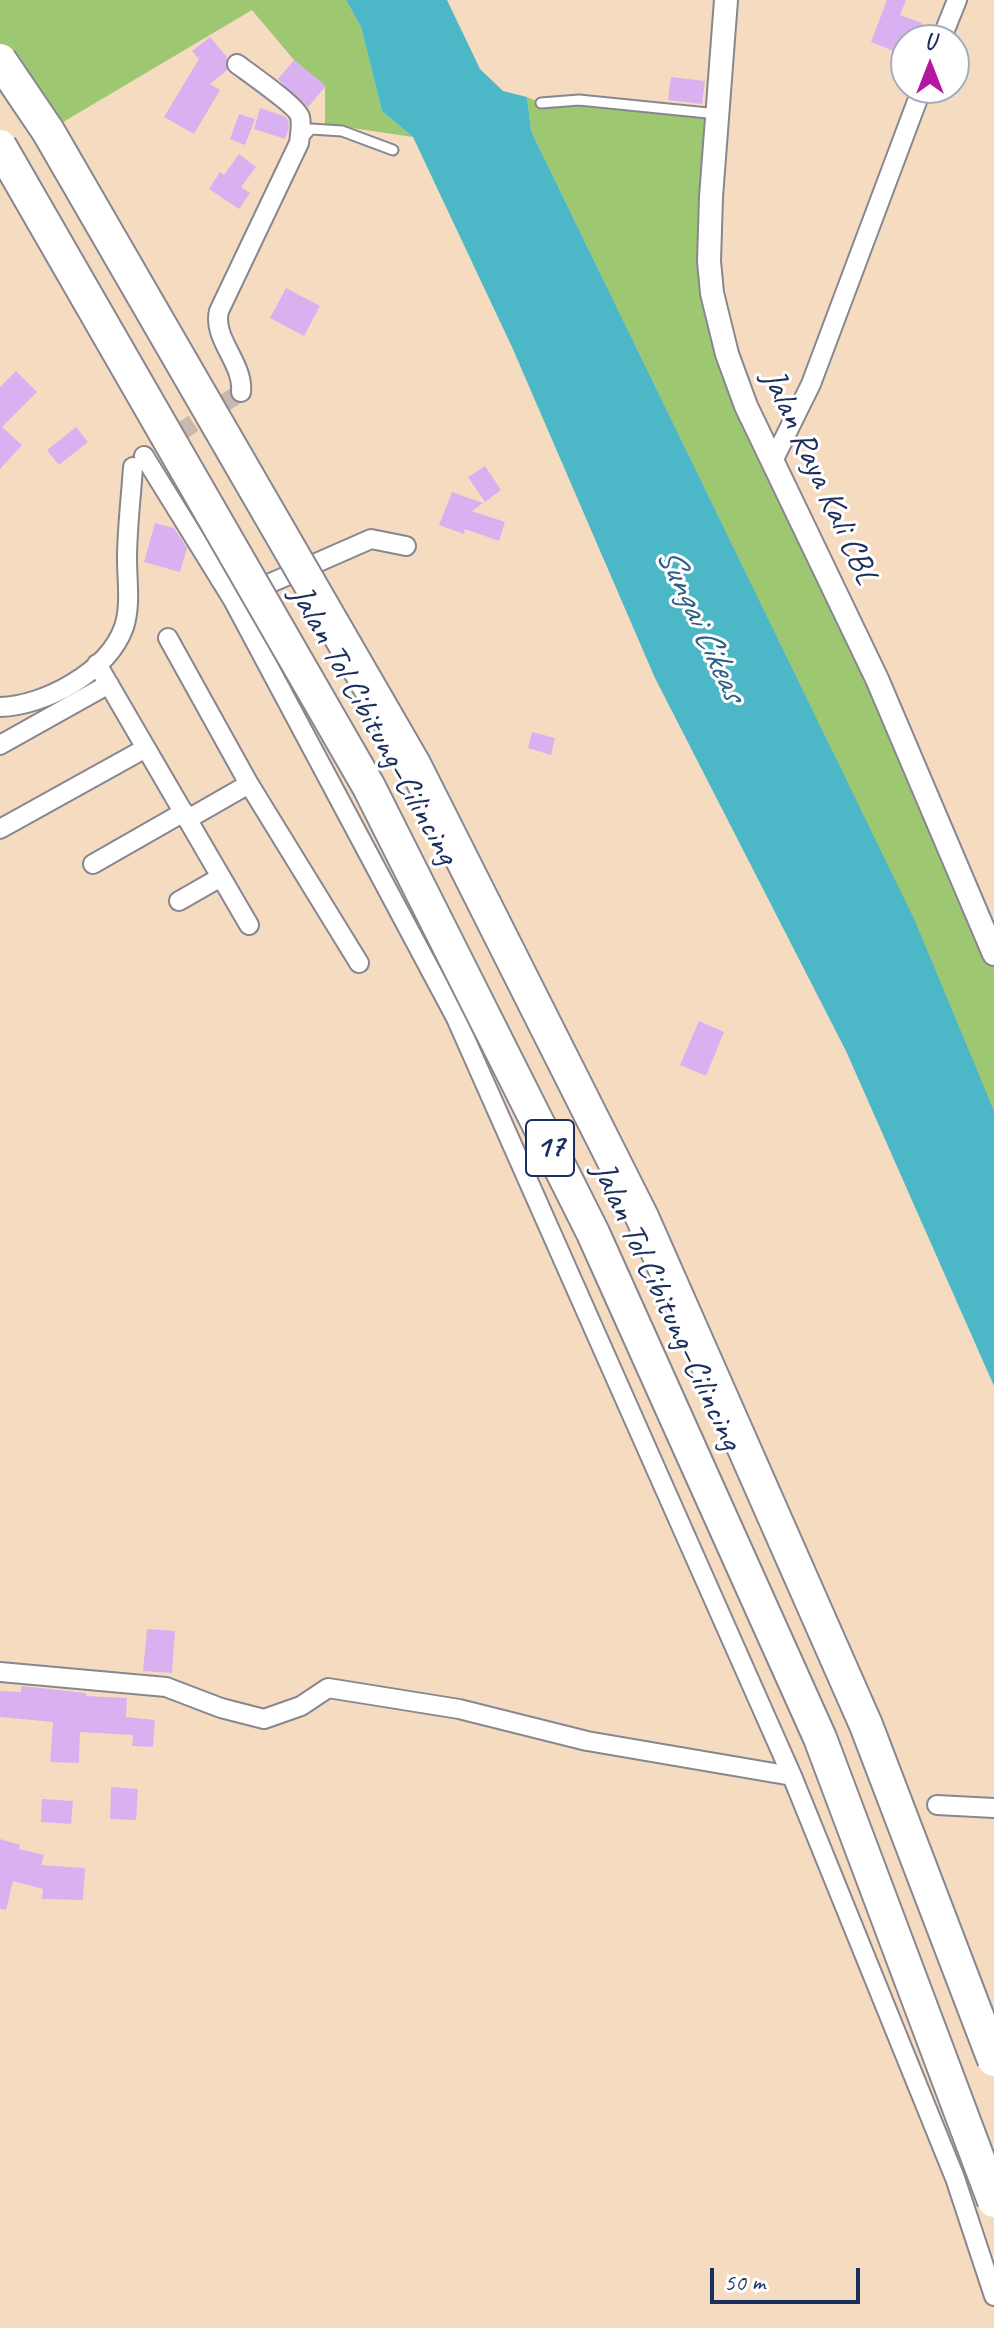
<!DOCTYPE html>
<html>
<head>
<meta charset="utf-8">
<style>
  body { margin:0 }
  #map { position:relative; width:994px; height:2328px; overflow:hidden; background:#f5dcc0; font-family:Caveat,sans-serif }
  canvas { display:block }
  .north { position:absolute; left:890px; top:24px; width:80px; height:80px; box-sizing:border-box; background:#fff; border:2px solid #a4acbf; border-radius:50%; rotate:0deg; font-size:22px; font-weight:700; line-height:32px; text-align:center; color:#1b2f5e }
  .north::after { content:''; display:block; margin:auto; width:28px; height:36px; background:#b5179e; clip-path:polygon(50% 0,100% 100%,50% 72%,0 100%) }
  .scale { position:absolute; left:710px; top:2268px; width:150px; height:36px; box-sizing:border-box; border:4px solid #1b2f5e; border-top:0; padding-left:10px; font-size:24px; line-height:28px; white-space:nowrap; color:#1b2f5e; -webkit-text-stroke:6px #fff; paint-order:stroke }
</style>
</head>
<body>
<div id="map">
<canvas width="994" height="2328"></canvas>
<div class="north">U</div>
<div class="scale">50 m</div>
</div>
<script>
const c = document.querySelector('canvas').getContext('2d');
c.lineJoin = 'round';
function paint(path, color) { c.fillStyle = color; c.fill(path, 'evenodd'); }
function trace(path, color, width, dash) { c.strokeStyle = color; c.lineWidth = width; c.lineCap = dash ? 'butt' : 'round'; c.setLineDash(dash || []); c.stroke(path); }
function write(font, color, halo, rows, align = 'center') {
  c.font = font + ' Caveat,sans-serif'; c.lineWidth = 6; c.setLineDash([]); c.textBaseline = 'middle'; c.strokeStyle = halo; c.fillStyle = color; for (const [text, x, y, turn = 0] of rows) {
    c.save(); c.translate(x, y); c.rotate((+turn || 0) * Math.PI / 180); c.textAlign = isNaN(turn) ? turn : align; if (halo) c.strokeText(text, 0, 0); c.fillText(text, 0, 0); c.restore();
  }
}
const green = new Path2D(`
  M0 0H346L361 27 382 111 413 137 325 124V86L294 60 252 10 48 131 0 60Z
  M527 97 541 103 557 101 718 114 709 261 735 379 994 958V1111L832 751 531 131Z`);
const water = new Path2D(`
  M346 0H447L480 69 503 91 527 97 531 131 915 921 994 1111V1386L846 1051 655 678 512 347 413 137 382 111 361 27Z`);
const building = new Path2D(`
  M887 0H906L900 15 922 23 915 40H906V56L871 42Z
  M210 37 227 57V70L210 84 220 90 194 134 164 117 199 59 192 51Z
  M294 60 326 86 308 107 278 79Z
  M671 77 705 81 702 104 668 100Z
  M260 108 284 116 288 120 289 128 285 139 254 129Z
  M239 114 255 119 245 145 230 139Z
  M239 154 256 167 241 187 250 193 239 209 209 189 220 172 224 175Z
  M286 288 320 306 304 336 270 318Z
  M16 371 37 392 2 427 22 445 0 469V387Z
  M76 427 88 442 59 465 47 450Z
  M485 466 501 490 485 502 468 477Z
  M452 492 483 503 472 511 505 522 499 541 465 529 464 534 439 525Z
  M155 523 174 528 187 548 180 572 144 562Z
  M532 732 555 738 551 755 528 748Z
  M699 1021 724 1032 706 1076 680 1065Z
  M147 1629 175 1631 172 1673 143 1671Z
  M21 1686 86 1693V1696L127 1698 126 1717 155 1720 153 1747 132 1746 133 1735 80 1732 79 1763 50 1762 53 1722 0 1717V1691L21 1692Z
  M111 1787 138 1789 136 1820 110 1819Z
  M42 1799 73 1801 71 1824 41 1822Z
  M0 1839 20 1845 19 1849 44 1855 41 1865 85 1868 83 1900 42 1899 43 1889 13 1881 6 1910 0 1909Z`);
const minorTunnel = new Path2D(`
  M135 465 144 456 241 392`);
const service = new Path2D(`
  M541 103 579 100 718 114
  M303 138 311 129 342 131 393 150`);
const minor = new Path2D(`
  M941 40 957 0
  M237 64C249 73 298 107 300 117 302 125 300 135 299 143L219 311C212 339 244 363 241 392
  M144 456 233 600 456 1018 792 1776 955 2178 994 2296
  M773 461 811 384 922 88
  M250 592 371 539 406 546
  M168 638 249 784 188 819
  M97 664 249 925
  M0 707C44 706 108 672 124 627 131 606 127 581 127 559 127 529 131 498 133 467
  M0 745 109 684
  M249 784 359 963
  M0 829 146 748
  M93 864 184 812
  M179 901 221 877
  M0 1672 166 1687 221 1708 264 1719 301 1706 328 1688 459 1709 587 1741 792 1776
  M937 1805 994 1808`);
const tertiary = new Path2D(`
  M726 0 711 197 709 261 712 293 727 354 746 406 877 679 994 954`);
const motorwayBridge = new Path2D(`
  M0 60 48 131 414 764 642 1217 866 1725 994 2060
  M0 146 369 787 593 1233 820 1738 994 2201`);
const shields = [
  [550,1148,48]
];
const shieldNames = [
  ["17",550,1148]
];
const streetNames = [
  ["Jalan Raya Kali CBL",819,477,65],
  ["Jalan Tol Cibitung–Cilincing",373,725,61],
  ["Jalan Tol Cibitung–Cilincing",666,1306,65]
];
const waterNames = [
  ["Sungai Cikeas",700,624,65]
];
paint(green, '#9ec772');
paint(water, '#4bb7c7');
paint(building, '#dab1f0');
trace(minorTunnel, '#c9b9ac', 18, [18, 9]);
trace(service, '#88868f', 13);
trace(minor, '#88868f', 22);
trace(tertiary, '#88868f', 26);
trace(service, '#fff', 9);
trace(minor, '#fff', 18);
trace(tertiary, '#fff', 22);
trace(motorwayBridge, '#88868f', 36, []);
trace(motorwayBridge, '#fff', 32);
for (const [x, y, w] of shields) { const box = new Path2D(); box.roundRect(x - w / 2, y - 28, w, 56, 6); c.fillStyle = '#fff'; c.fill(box); trace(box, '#1b2f5e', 2); }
write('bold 32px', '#1b2f5e', null, shieldNames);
write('34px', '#1b2f5e', '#fff', streetNames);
write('italic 36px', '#2c5f83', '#fff', waterNames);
</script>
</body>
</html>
